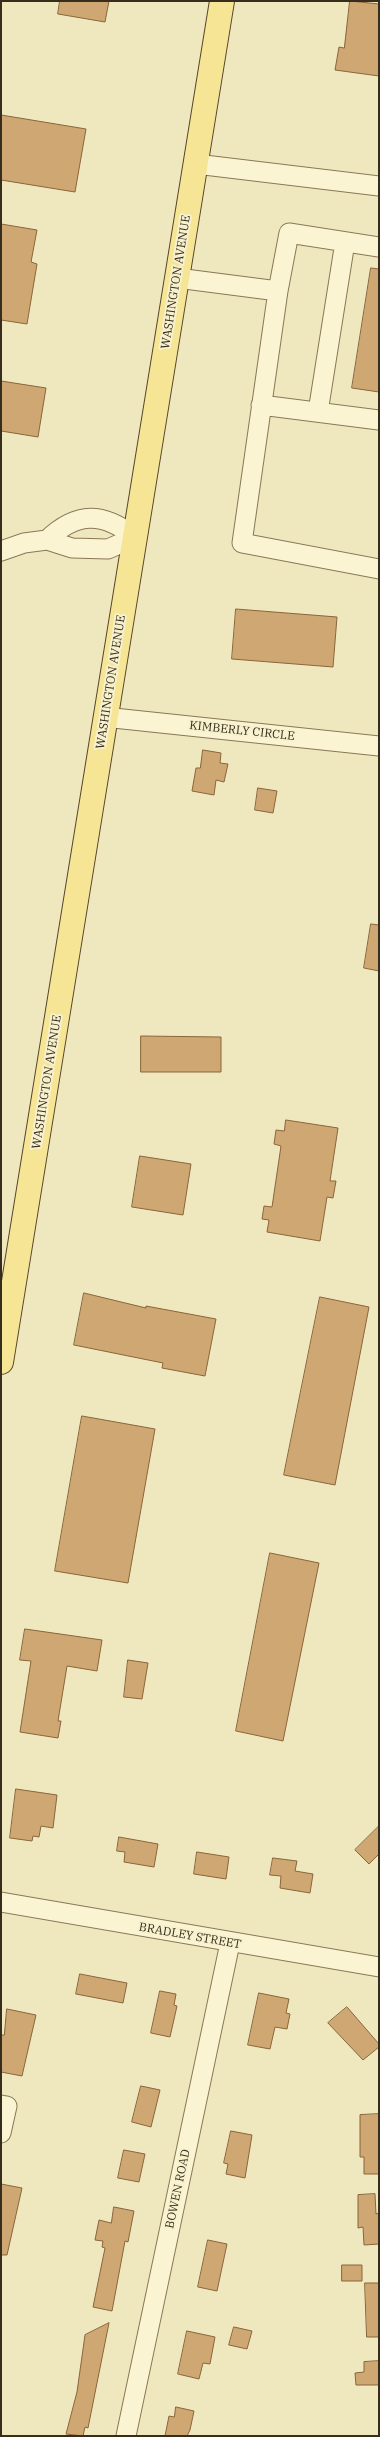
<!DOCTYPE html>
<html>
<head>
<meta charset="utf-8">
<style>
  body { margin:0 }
  #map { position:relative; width:380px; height:2437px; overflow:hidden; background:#efe8be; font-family:"IBM Plex Serif",serif }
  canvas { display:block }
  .frame { position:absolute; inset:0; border:2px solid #372d1c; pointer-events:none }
</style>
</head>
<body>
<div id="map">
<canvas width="380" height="2437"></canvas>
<div class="frame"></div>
</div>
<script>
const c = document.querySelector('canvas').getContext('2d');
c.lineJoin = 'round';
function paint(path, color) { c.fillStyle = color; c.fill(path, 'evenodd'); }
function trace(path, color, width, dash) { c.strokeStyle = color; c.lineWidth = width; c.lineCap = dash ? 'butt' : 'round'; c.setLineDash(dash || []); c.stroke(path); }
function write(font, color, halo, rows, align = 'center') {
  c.font = font + ' "IBM Plex Serif",serif'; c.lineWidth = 4; c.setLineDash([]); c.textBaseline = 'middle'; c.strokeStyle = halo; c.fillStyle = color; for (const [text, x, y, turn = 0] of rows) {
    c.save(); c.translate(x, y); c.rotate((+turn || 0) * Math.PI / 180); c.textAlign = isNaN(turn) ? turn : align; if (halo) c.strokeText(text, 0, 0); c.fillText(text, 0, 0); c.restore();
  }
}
const building = new Path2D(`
  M60 1H109L105 22 58 14Z
  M350 1 379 4V76L335 70 339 47 344 48Z
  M1 115 86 129 75 192 1 180Z
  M1 224 37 230 31 262 37 264 27 324 1 320Z
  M371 268 379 269V392L352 388Z
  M1 381 46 388 38 437 1 431Z
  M236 609 337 617 333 667 232 659Z
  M203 750 221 753 220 763 228 764 224 782 216 780 214 795 192 791 196 768H200Z
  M258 788 277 791 273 813 255 810Z
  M371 924 379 925V971L364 968Z
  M141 1036 221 1037V1072H141Z
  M286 1120 338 1128 330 1181H336L333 1198 327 1197 320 1241 267 1232 269 1220 262 1219 264 1206 272 1207 281 1146 274 1144 276 1130 284 1131Z
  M140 1156 191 1164 183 1215 132 1207Z
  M84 1293 146 1308V1306L216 1319 205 1376 162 1368 163 1363 74 1345Z
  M320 1297 369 1307 335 1485 284 1475Z
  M82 1416 155 1429 128 1583 55 1571Z
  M270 1553 319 1563 283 1741 236 1731Z
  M25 1629 102 1640 97 1671 67 1666 58 1721H61L58 1738 20 1732 31 1661 20 1660Z
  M128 1660 148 1663 142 1699 124 1697Z
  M16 1789 57 1795 53 1828 41 1826 39 1837 33 1836 32 1841 10 1838Z
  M379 1826V1854L369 1864 355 1850Z
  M119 1837 158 1844 154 1867 124 1862 125 1852 117 1851Z
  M197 1852 229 1857 226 1879 194 1874Z
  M273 1858 297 1861 295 1871 313 1874 310 1893 280 1888 281 1876 270 1875Z
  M80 1974 127 1983 123 2003 76 1994Z
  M160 1991 176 1994 174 2005 177 2006 170 2037 151 2033Z
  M259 1993 289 1999 286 2013 290 2014 287 2029 275 2027 270 2049 248 2045Z
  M347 2007 379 2044V2047L363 2060 328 2023Z
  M7 2009 36 2015 22 2076 1 2072V2035H4Z
  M141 2086 160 2090 151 2127 132 2122Z
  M379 2114V2174H364V2157H360V2115Z
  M231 2131 252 2135 245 2178 226 2174 228 2164 224 2163Z
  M124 2150 145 2154 139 2182 118 2178Z
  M1 2184 22 2188 7 2255H1Z
  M375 2194 376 2214 379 2213V2244L364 2245 363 2227 358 2228V2195Z
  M114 2207 134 2211 128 2242 125 2241 112 2311 93 2307 105 2248 102 2247 103 2241 95 2240 99 2220 111 2223Z
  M208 2240 227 2244 217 2291 198 2287Z
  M342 2265H362V2281H342Z
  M365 2283H379V2337H367Z
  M109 2323 88 2428 85 2427 83 2436 66 2434 77 2392 85 2335Z
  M234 2327 252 2331 247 2349 229 2345Z
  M187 2331 215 2337 210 2364 203 2363 199 2379 178 2374Z
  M379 2361V2385H356L355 2373 364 2372V2362Z
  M176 2407 194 2411 190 2430 187 2436H165L169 2416 174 2417Z`);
const minor = new Path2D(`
  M196 164 379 186
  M177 278 278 291 289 233 379 247
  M278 291 242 543 379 569
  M261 405 379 420
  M318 412 345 242
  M1 551 24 543 47 540 72 548 108 549 135 537C103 512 77 511 47 540
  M104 717 379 746
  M1 1902 379 1967
  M1 2105 7 2106 1 2133
  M126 2436 230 1943`);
const major = new Path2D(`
  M1 1362 222 1`);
const streetNames = [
  ["WASHINGTON AVENUE",176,282,-81],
  ["WASHINGTON AVENUE",111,682,-81],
  ["KIMBERLY CIRCLE",242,731,6],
  ["WASHINGTON AVENUE",47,1082,-81],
  ["BRADLEY STREET",190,1936,10],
  ["BOWEN ROAD",178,2189,-78]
];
paint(building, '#cfa772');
trace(building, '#89653b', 1);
trace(minor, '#897856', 21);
trace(major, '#56452b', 26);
trace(minor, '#faf4d2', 19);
trace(major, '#f5e594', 24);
write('12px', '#372d1c', '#f7f1ce', streetNames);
</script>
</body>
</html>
